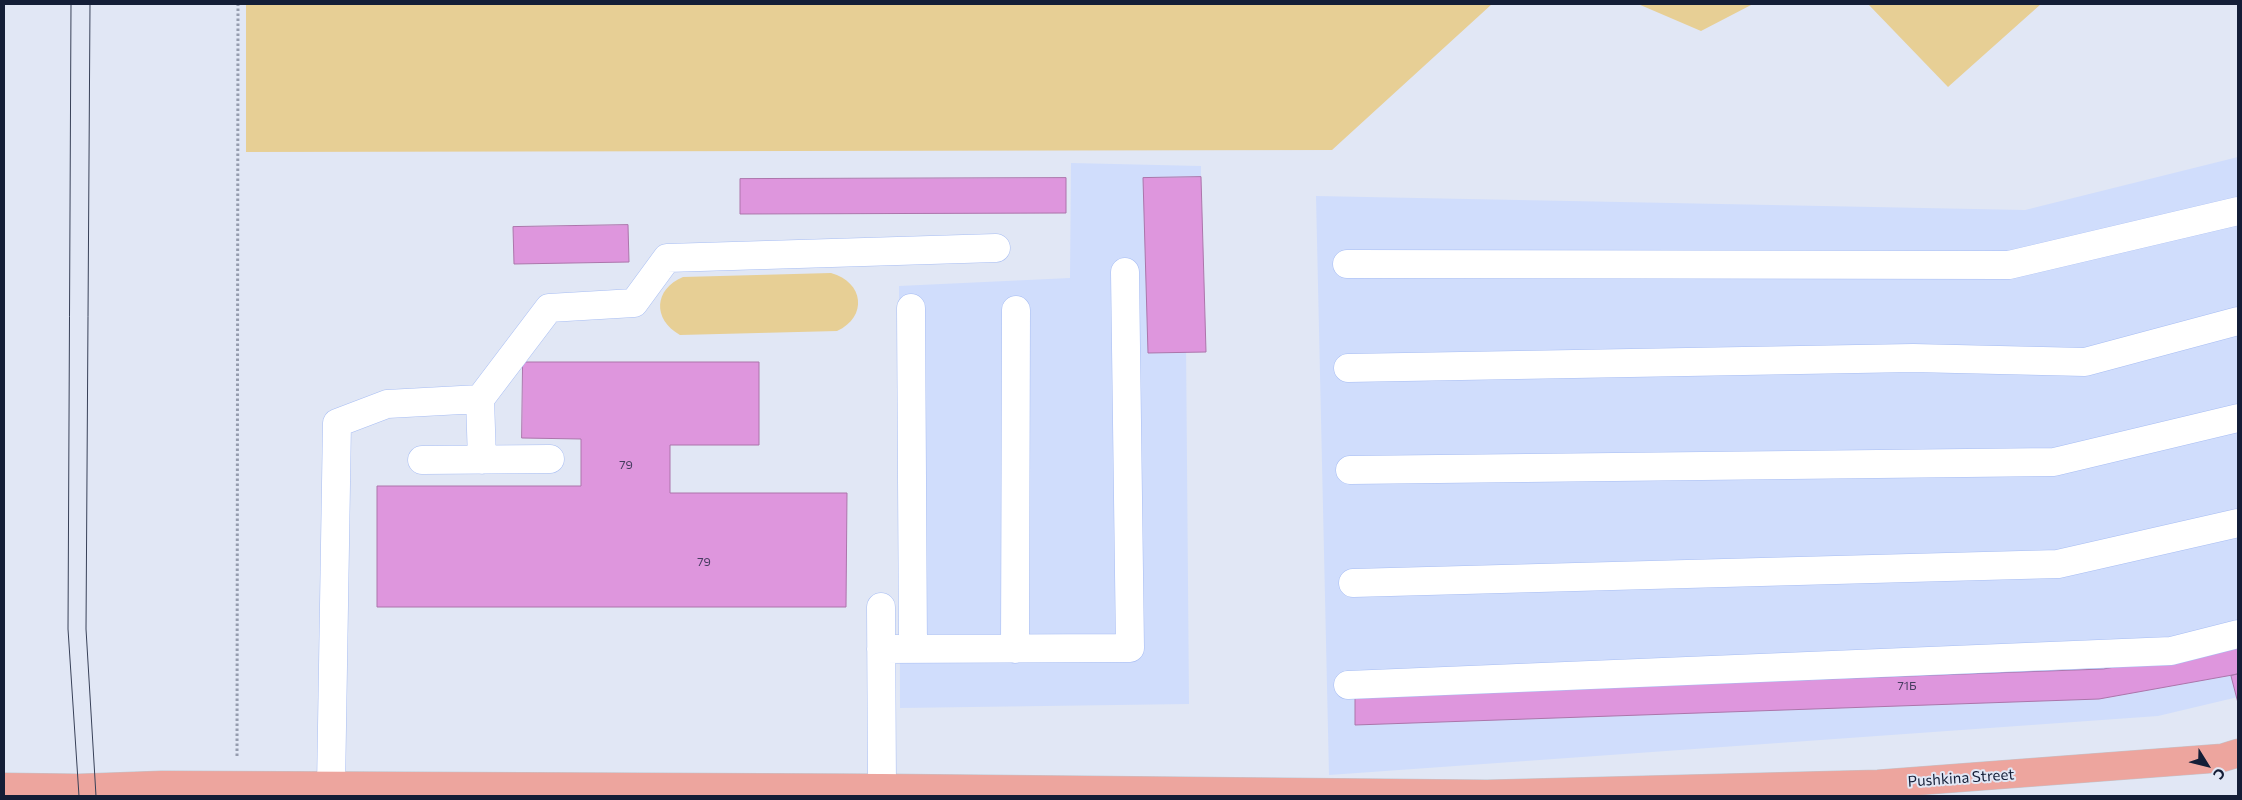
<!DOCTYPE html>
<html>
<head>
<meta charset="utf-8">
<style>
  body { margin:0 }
  #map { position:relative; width:2242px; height:800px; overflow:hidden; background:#e1e7f5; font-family:Commissioner,sans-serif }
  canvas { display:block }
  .frame { position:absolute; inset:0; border:5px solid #141e37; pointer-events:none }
  .north { position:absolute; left:2182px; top:740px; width:50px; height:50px; -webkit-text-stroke:4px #e1e7f5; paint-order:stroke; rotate:126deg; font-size:14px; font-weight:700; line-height:20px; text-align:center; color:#141e37 }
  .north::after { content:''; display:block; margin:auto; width:18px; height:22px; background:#141e37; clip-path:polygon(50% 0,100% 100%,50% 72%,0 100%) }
</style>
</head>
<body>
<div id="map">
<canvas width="2242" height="800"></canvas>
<div class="frame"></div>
<div class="north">С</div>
</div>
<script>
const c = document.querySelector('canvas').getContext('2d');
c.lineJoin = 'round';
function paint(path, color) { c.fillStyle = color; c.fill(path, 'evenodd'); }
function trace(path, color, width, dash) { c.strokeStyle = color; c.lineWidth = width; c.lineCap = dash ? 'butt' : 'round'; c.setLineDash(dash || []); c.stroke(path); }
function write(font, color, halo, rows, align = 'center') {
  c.font = font + ' Commissioner,sans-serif'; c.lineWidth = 4; c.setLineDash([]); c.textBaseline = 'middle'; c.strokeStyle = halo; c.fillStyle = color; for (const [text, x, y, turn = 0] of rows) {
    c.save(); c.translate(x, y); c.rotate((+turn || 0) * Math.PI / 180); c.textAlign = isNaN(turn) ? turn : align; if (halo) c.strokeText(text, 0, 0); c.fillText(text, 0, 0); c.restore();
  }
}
const built = new Path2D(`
  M2238 157V697L2158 716 1329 775 1316 196 2025 210Z
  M1071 163 1201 166V341L1186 342 1189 704 900 708 899 286 1070 278Z`);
const green = new Path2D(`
  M246 4H1492L1332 150 246 152Z
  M1638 4H1753L1701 31Z
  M1868 4H2041L1948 87Z
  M831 273C864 282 868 317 837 331L680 335C652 319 654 289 683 277Z`);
const building = new Path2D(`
  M1201 177 1206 352 1148 353 1143 178Z
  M1066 178V213L740 214V179Z
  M628 225 629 262 514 264 513 227Z
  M523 362H759V445H670V493H847L846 607H377V486H581V439L522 438Z
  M2238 646V674L2099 699 1355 725V696L2103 669Z
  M2238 674V703L2231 676Z`);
const path = new Path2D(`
  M237 756 238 4`);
const minor = new Path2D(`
  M1347 264 2009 265 2238 211
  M911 308 913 649
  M1348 368 1913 358 2085 362 2238 321
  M480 399 482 460
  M422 460 550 459
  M1350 470 2054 462 2238 418
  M1353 583 2058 564 2238 523
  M881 607 882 788
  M881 649 1130 648 1125 272
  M1015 649 1016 310
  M1348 685 2171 651 2238 634
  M331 787 337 423 387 404 480 399 549 308 634 303 667 258 996 248`);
const major = new Path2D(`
  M4 787 79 788 162 785 882 788 1487 794 1878 784 2222 758 2238 753`);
const tram = new Path2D(`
  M71 4 68 629 79 796
  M90 4 86 629 96 796`);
const numberNames = [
  ["79",626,465],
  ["79",704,562],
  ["71Б",1907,686]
];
const streetNames = [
  ["Pushkina Street",1961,778,-4]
];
paint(built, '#d0ddfc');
paint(green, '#e7cf95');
paint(building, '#de96dd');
trace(building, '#ac75ab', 1);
trace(minor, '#a7bdf3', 29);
trace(major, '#c2c4cb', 29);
trace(path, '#959cae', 3, [2.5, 2.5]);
trace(minor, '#fff', 28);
trace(major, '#eda59e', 28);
trace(tram, '#384158', 1);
write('12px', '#463c60', null, numberNames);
write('15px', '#141e37', '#e1e7f5', streetNames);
</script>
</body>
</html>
